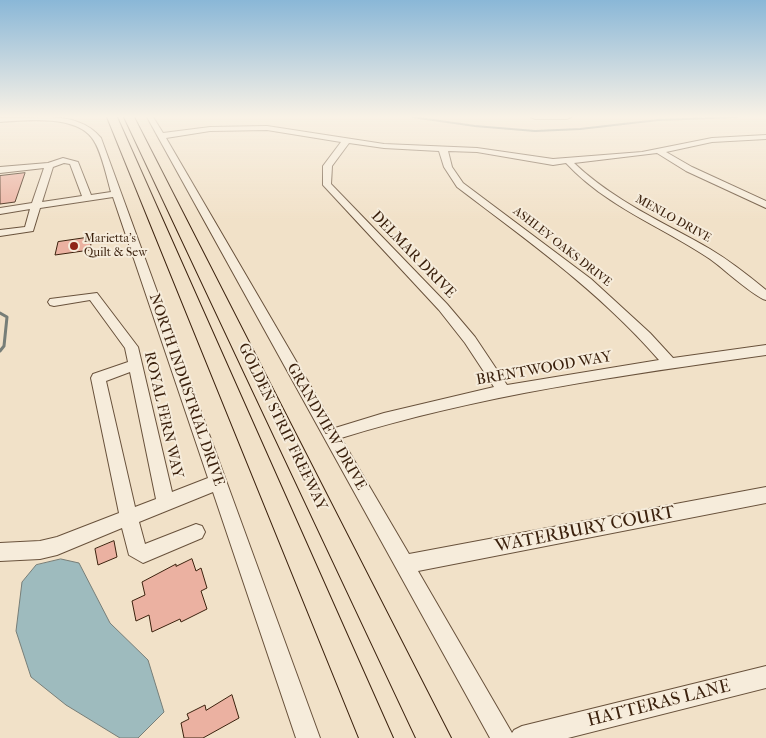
<!DOCTYPE html>
<html>
<head>
<meta charset="utf-8">
<style>
  body { margin:0 }
  canvas { display:block; background:#f1e1c8 }
</style>
</head>
<body>
<canvas width="766" height="738"></canvas>
<script>
const c = document.querySelector('canvas').getContext('2d');
c.lineJoin = 'round';
function paint(path, color) { c.fillStyle = color; c.fill(path, 'evenodd'); }
function trace(path, color, width, dash) { c.strokeStyle = color; c.lineWidth = width; c.lineCap = dash ? 'butt' : 'round'; c.setLineDash(dash || []); c.stroke(path); }
function write(font, color, halo, rows, align = 'center') {
  c.font = font + ' "IM FELL French Canon",serif'; c.lineWidth = 4; c.setLineDash([]); c.textBaseline = 'middle'; c.strokeStyle = halo; c.fillStyle = color; for (const [text, x, y, turn = 0] of rows) {
    c.save(); c.translate(x, y); c.rotate((+turn || 0) * Math.PI / 180); c.textAlign = isNaN(turn) ? turn : align; if (halo) c.strokeText(text, 0, 0); c.fillText(text, 0, 0); c.restore();
  }
}
const water = new Path2D(`
  M61 559 79 563 110 623 148 660 164 712 138 738H120L66 705 31 677 16 631 22 582 36 565Z`);
const streamFar1 = new Path2D(`
  M412 117 475 126 535 131 580 129 658 120 738 117`);
const stream = new Path2D(`
  M0 313 7 317 4 346 0 351`);
const building = new Path2D(`
  M25 173 15 202 0 204V176Z
  M92 237 90 250 55 255 58 242Z
  M114 541 117 557 98 565 95 549Z
  M192 559 196 571 201 568 207 588 201 591 207 609 181 622 180 619 152 632 149 615 136 621 132 601 145 595 142 582 176 564V566Z
  M232 695 239 718 203 738H184L181 723 189 719 187 714 205 705 206 710Z`);
const minor = new Path2D(`
  M50 117C69 118 88 122 101 138L320 738H296L213 492 139 522 145 544 196 524 202 526 205 532 202 538 143 563 129 555 122 528 57 555 40 559 0 561V543L40 541 57 537 119 513 91 378 93 374 128 362 125 348 90 300 54 306 50 305 48 302 50 299 97 293 138 347 172 492 208 478 113 197 40 208 33 231 0 236V230L25 227 30 209 0 214V208L32 203 44 168 0 173V167L48 163 63 158 78 162 91 195 111 192C107 178 101 149 92 138 75 115 25 120 0 122V118ZM64 163 70 164 82 196 42 202 53 167ZM130 372 156 499 135 507 106 381Z
  M147 117H153L163 133 210 127 267 126 384 144 477 148 553 159 642 152 712 138 766 135V139L712 142 666 152 692 167 766 201V208L686 171 657 153 574 163C614 201 663 222 710 249 730 261 748 275 766 290V300C754 297 723 268 710 259 661 226 607 207 566 163L553 165 477 152 448 151 452 167 463 183 591 279 650 333 673 358 766 345V355C623 375 480 395 341 438L409 554 766 487V503L418 571 512 733 514 730 522 726 766 666V688L568 738H490ZM267 130 341 142 323 166V185L439 310 465 343 494 387 384 413 335 428 166 138 210 131ZM349 143 384 148 439 151 444 167 457 187C528 241 600 292 659 360L507 385 475 337 447 304 331 184 332 166Z
  M531 117H571L567 119H535Z`);
const highway = new Path2D(`
  M107 117H117L393 738H359Z
  M124 117H134L451 738H416Z`);
const markers = [
  [74,246,5,"#8f2418"]
];
const farStreetnames = [
  ["MENLO DRIVE",673,219,29],
  ["ASHLEY OAKS DRIVE",562,247,38]
];
const farPoinames = [
  ["Marietta's",84,239],
  ["Quilt & Sew",84,253]
];
const streetNames = [
  ["DELMAR DRIVE",413,255,46],
  ["BRENTWOOD WAY",544,369,-10],
  ["NORTH INDUSTRIAL DRIVE",186,390,71],
  ["ROYAL FERN WAY",163,415,77],
  ["GOLDEN STRIP FREEWAY",282,427,64],
  ["GRANDVIEW DRIVE",326,427,60]
];
const nearStreetnames = [
  ["WATERBURY COURT",585,530,-11],
  ["HATTERAS LANE",659,704,-14]
];
paint(water, '#9ebbbe');
trace(water, '#777e78', 1);
trace(streamFar1, '#777e78', 2);
trace(stream, '#777e78', 3);
paint(building, '#ebb1a1');
trace(building, '#3c220e', 1);
trace(minor, '#69523c', 2);
trace(highway, '#3c220e', 2);
paint(minor, '#f6ecdb');
paint(highway, '#f1e1c8');
const sky = c.createLinearGradient(0, 0, 0, 220);
sky.addColorStop(0, '#8ab7d7');
sky.addColorStop(0.53, '#f9f2e6');
sky.addColorStop(1, '#f9f2e600');
c.fillStyle = sky;
c.fillRect(0, 0, 766, 220);
for (const [x, y, r, color] of markers) { const dot = new Path2D(); dot.arc(x, y, r, 0, 2 * Math.PI); c.fillStyle = color; c.fill(dot); trace(dot, '#f6ecdb', 2); }
write('12px', '#3c220e', '#f6ecdb', farStreetnames);
write('12px', '#3c220e', '#f6ecdb', farPoinames, 'left');
write('15px', '#3c220e', '#f6ecdb', streetNames);
write('18px', '#3c220e', '#f6ecdb', nearStreetnames);
</script>
</body>
</html>
